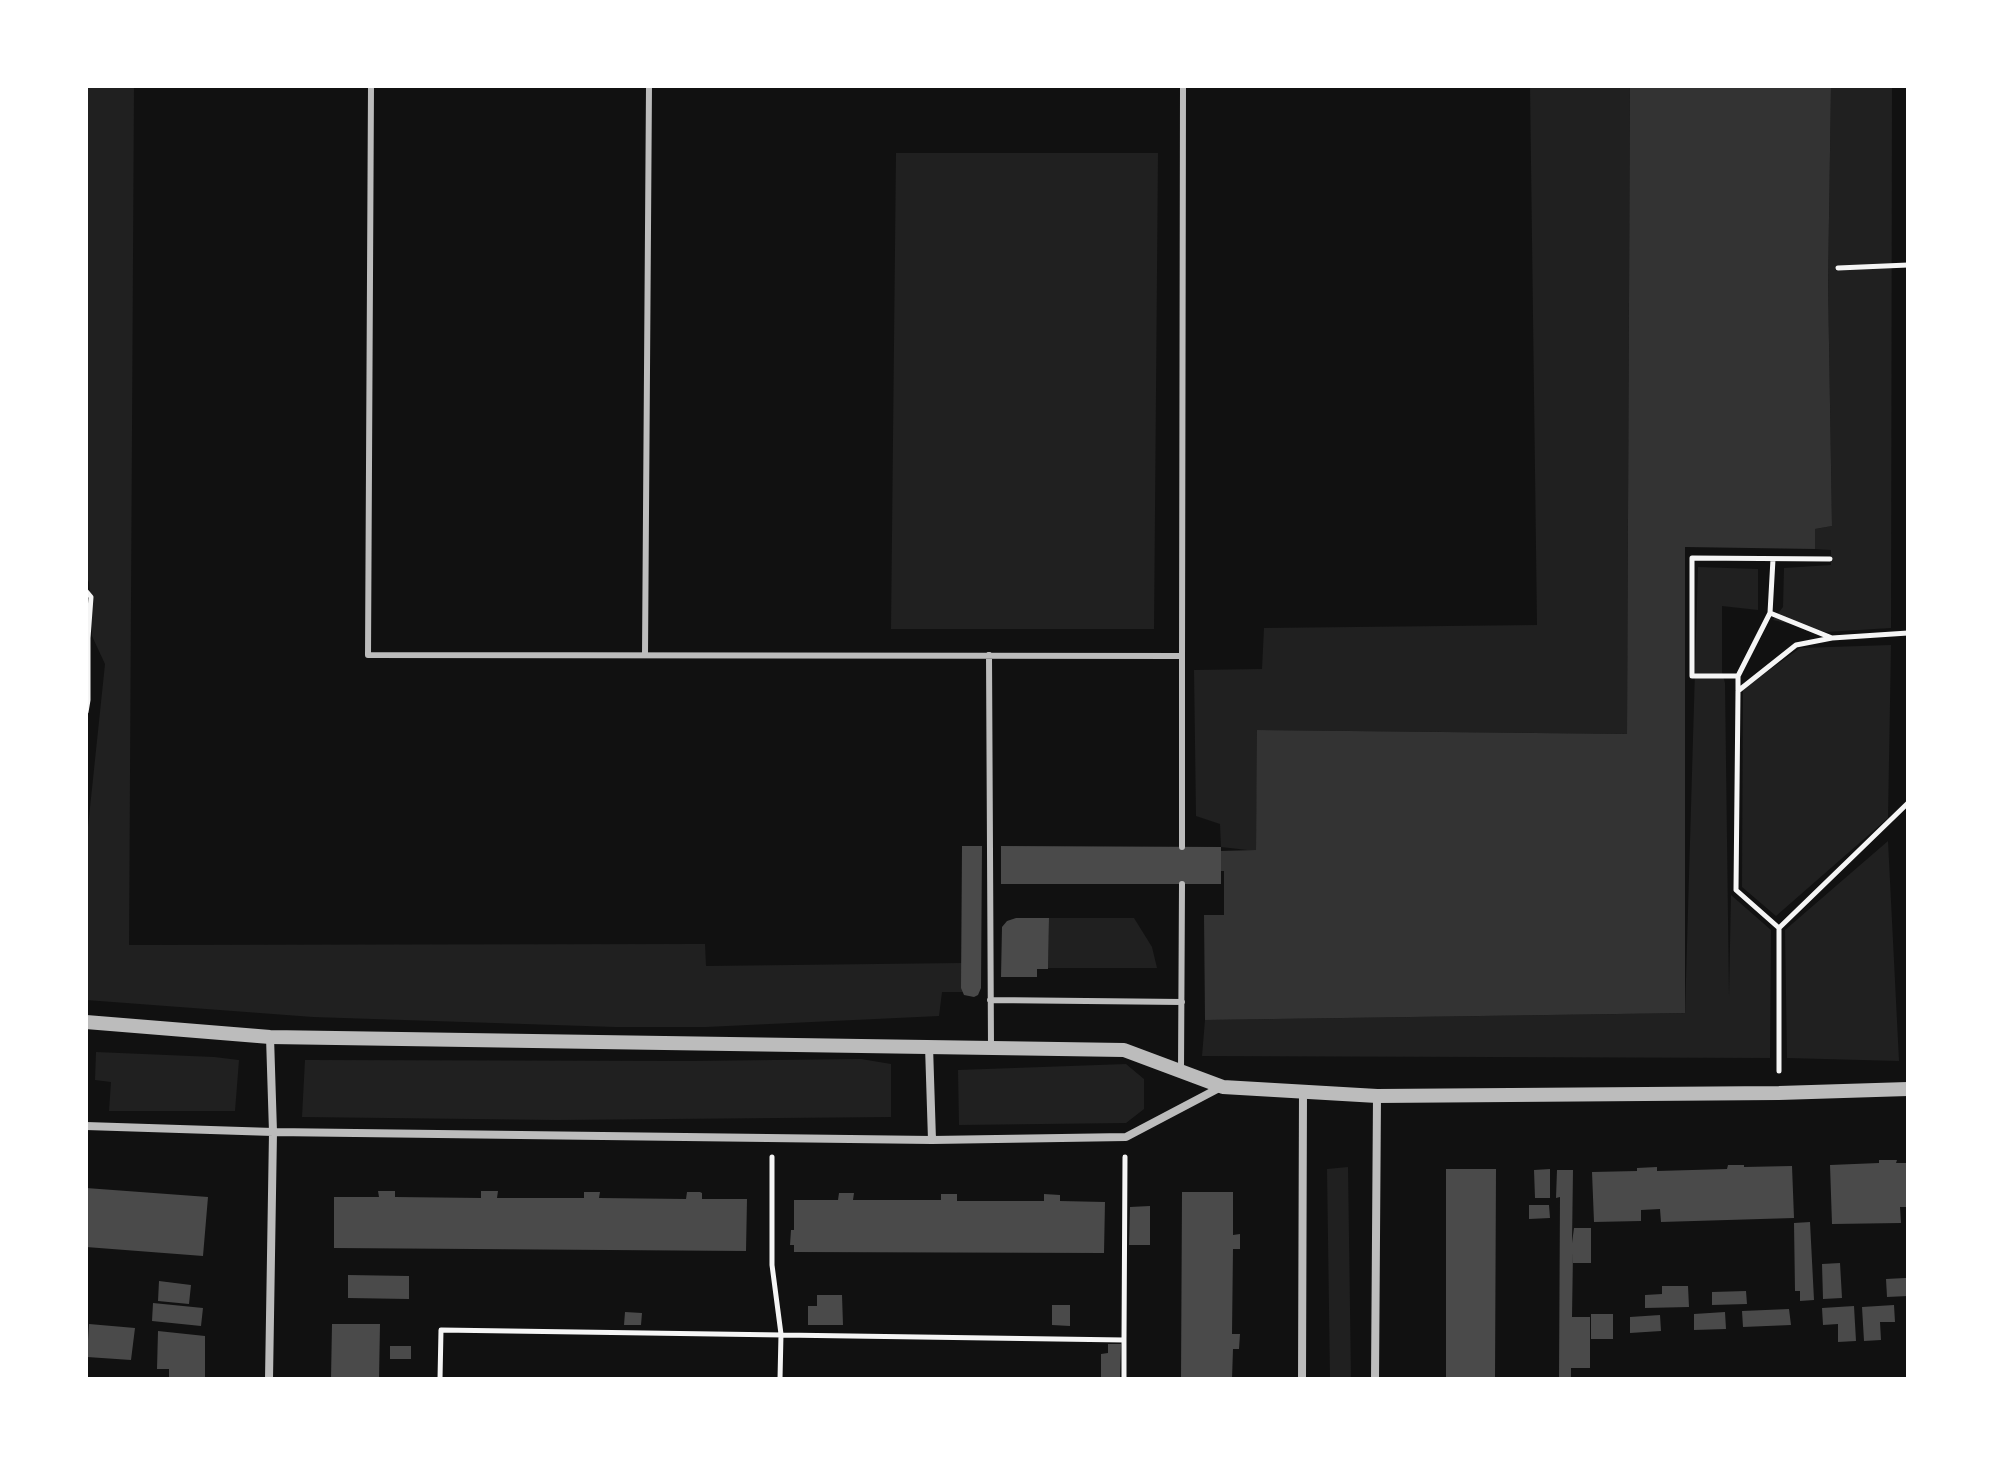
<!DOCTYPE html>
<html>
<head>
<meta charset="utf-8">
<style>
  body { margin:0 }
  #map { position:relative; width:1994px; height:1465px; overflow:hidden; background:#111; font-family:"Nunito Sans",sans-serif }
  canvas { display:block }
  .frame { position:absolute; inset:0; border:88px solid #fff; pointer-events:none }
</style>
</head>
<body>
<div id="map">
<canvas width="1994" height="1465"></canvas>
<div class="frame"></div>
</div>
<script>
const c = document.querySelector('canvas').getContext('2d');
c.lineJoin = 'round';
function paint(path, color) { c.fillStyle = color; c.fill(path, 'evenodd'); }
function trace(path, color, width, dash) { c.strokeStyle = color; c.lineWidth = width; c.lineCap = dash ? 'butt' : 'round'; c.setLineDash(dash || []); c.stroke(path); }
const green = new Path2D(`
  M86 86H134L129 945 705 944 706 966 962 963 963 992H942L939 1016 706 1027H615L313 1017 86 1000V846L105 664 92 636 89 582 86 578Z
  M1530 86H1630L1627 734 1258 730 1256 851 1221 847 1220 824 1196 816 1194 670 1262 669 1264 628 1537 625Z
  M1831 86H1892L1891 628 1826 632 1773 620 1783 607 1784 568 1831 565V550L1815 549V529L1832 526 1828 283Z
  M896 153H1158L1154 629H891Z
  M1698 567 1758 569V610L1722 606V672L1725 683 1729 996 1731 895 1771 930 1770 1058 1202 1056 1205 1020 1685 1013Z
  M1891 645 1888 818 1776 916 1742 887 1743 689 1800 648Z
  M1888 841 1899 1061 1787 1058 1785 930Z
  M1049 918H1134L1152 947 1157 968H1048Z
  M96 1052 214 1057 239 1060 235 1111H109L111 1082 95 1080Z
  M861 1059 891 1064V1117L557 1120 302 1117 305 1060 690 1061Z
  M1126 1064 1144 1079V1109L1126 1123 959 1125 958 1070Z
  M1348 1167 1351 1379H1330L1327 1169Z`);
const water = new Path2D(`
  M1630 86H1831L1828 283 1832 526 1815 529V549L1685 547V1013L1205 1020 1204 915H1224V871H1221L1220 851 1256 850 1257 730 1627 734Z`);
const building = new Path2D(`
  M962 846H982L981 988 978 995 974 997 964 995 961 988Z
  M1001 846 1221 847V884H1001Z
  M1016 918H1049L1048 969H1037V977H1001L1002 927 1007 921Z
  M1879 1160H1897L1896 1163H1908V1207H1900L1901 1223 1832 1224 1830 1165 1879 1163Z
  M1728 1165H1744V1167L1792 1166 1794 1218 1661 1222 1660 1209 1641 1210V1221L1594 1222 1592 1172 1637 1171V1168L1657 1167V1171L1727 1169Z
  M1446 1169H1496L1495 1379H1446Z
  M1550 1169V1198H1535L1534 1170Z
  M1557 1170H1573L1572 1243 1574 1228H1591V1263H1573V1252L1572 1317H1590V1368H1571V1379H1559L1560 1197 1556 1198Z
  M86 1188 208 1197 203 1256 86 1247Z
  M378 1191H395V1197L481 1198V1191H498L497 1198H584V1192H600L599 1198 686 1199 687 1192H700L702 1193V1199H747L746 1251 334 1248V1197H379Z
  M1182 1192H1233V1235L1240 1234V1249H1233L1232 1334H1240L1239 1349H1233L1232 1379H1181Z
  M839 1193H854L853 1200H941V1194H957V1201H1044V1194L1060 1195V1201L1105 1202 1104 1253 794 1252V1245H790L791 1230H794V1200H838Z
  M1529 1205H1549L1550 1218 1529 1219Z
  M1150 1206V1245H1129L1130 1207Z
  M1810 1222 1814 1300 1800 1301V1291H1795L1794 1223Z
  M1840 1263 1842 1298 1823 1299 1822 1264Z
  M348 1275 409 1276V1299L348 1298Z
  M1905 1278H1908V1296L1887 1297 1886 1279Z
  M159 1281 191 1285 189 1304 158 1301Z
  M1662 1286H1688L1689 1307 1645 1308V1295L1662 1294Z
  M1746 1291 1747 1304 1712 1305V1292Z
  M817 1295H842L843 1325H808V1306H817Z
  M153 1303 203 1308 201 1326 152 1321Z
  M1052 1305H1070V1326L1052 1325Z
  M1894 1305 1895 1322H1880L1881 1340 1864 1341 1862 1307Z
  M1854 1306 1856 1341 1838 1342V1324L1823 1325 1822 1308Z
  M1789 1309 1791 1325 1743 1327 1742 1311Z
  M625 1312 642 1313 641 1325H624Z
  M1725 1312 1726 1329 1694 1330V1314Z
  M1591 1314H1613V1339H1591Z
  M1660 1315 1661 1331 1630 1333V1317Z
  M89 1324 135 1328 131 1360 87 1357Z
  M332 1324H380L379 1379H331Z
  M158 1331 205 1336V1379H169V1369H157Z
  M1108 1344H1121L1120 1379H1101V1354L1108 1353Z
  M390 1346H411V1359H390Z`);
const path = new Path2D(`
  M1838 268 1908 265
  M86 591 91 597 88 638V700H86
  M1770 613 1832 638
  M1738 676H1692V558L1830 559
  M1738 690V676L1770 613 1773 559
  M86 712 88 700
  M1779 928 1908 803
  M1779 1071V928L1736 890 1738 691 1796 645 1832 638 1908 633
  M772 1157V1265L781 1334 780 1379
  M1124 1340 1125 1157
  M440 1379 441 1330 1124 1340V1379`);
const service = new Path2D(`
  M371 86 368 655 1182 656 1183 86
  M645 654 649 86
  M989 655 991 1047
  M1182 656V847
  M990 1000 1182 1002
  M1181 1069 1182 884`);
const minor = new Path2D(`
  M929 1046 932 1140
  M86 1126 273 1132 932 1140 1126 1137 1221 1087
  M269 1379 273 1132 270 1037
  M1302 1379 1303 1092
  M1375 1379 1377 1096`);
const tertiary = new Path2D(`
  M86 1022 270 1037 1124 1050 1223 1087 1377 1096 1779 1093 1908 1089`);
paint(green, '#202020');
paint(water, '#333');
paint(building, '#4a4a4a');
trace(path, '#f5f5f5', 5);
trace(service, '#bcbcbc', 6);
trace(minor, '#bcbcbc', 8);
trace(tertiary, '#bcbcbc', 14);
</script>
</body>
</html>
